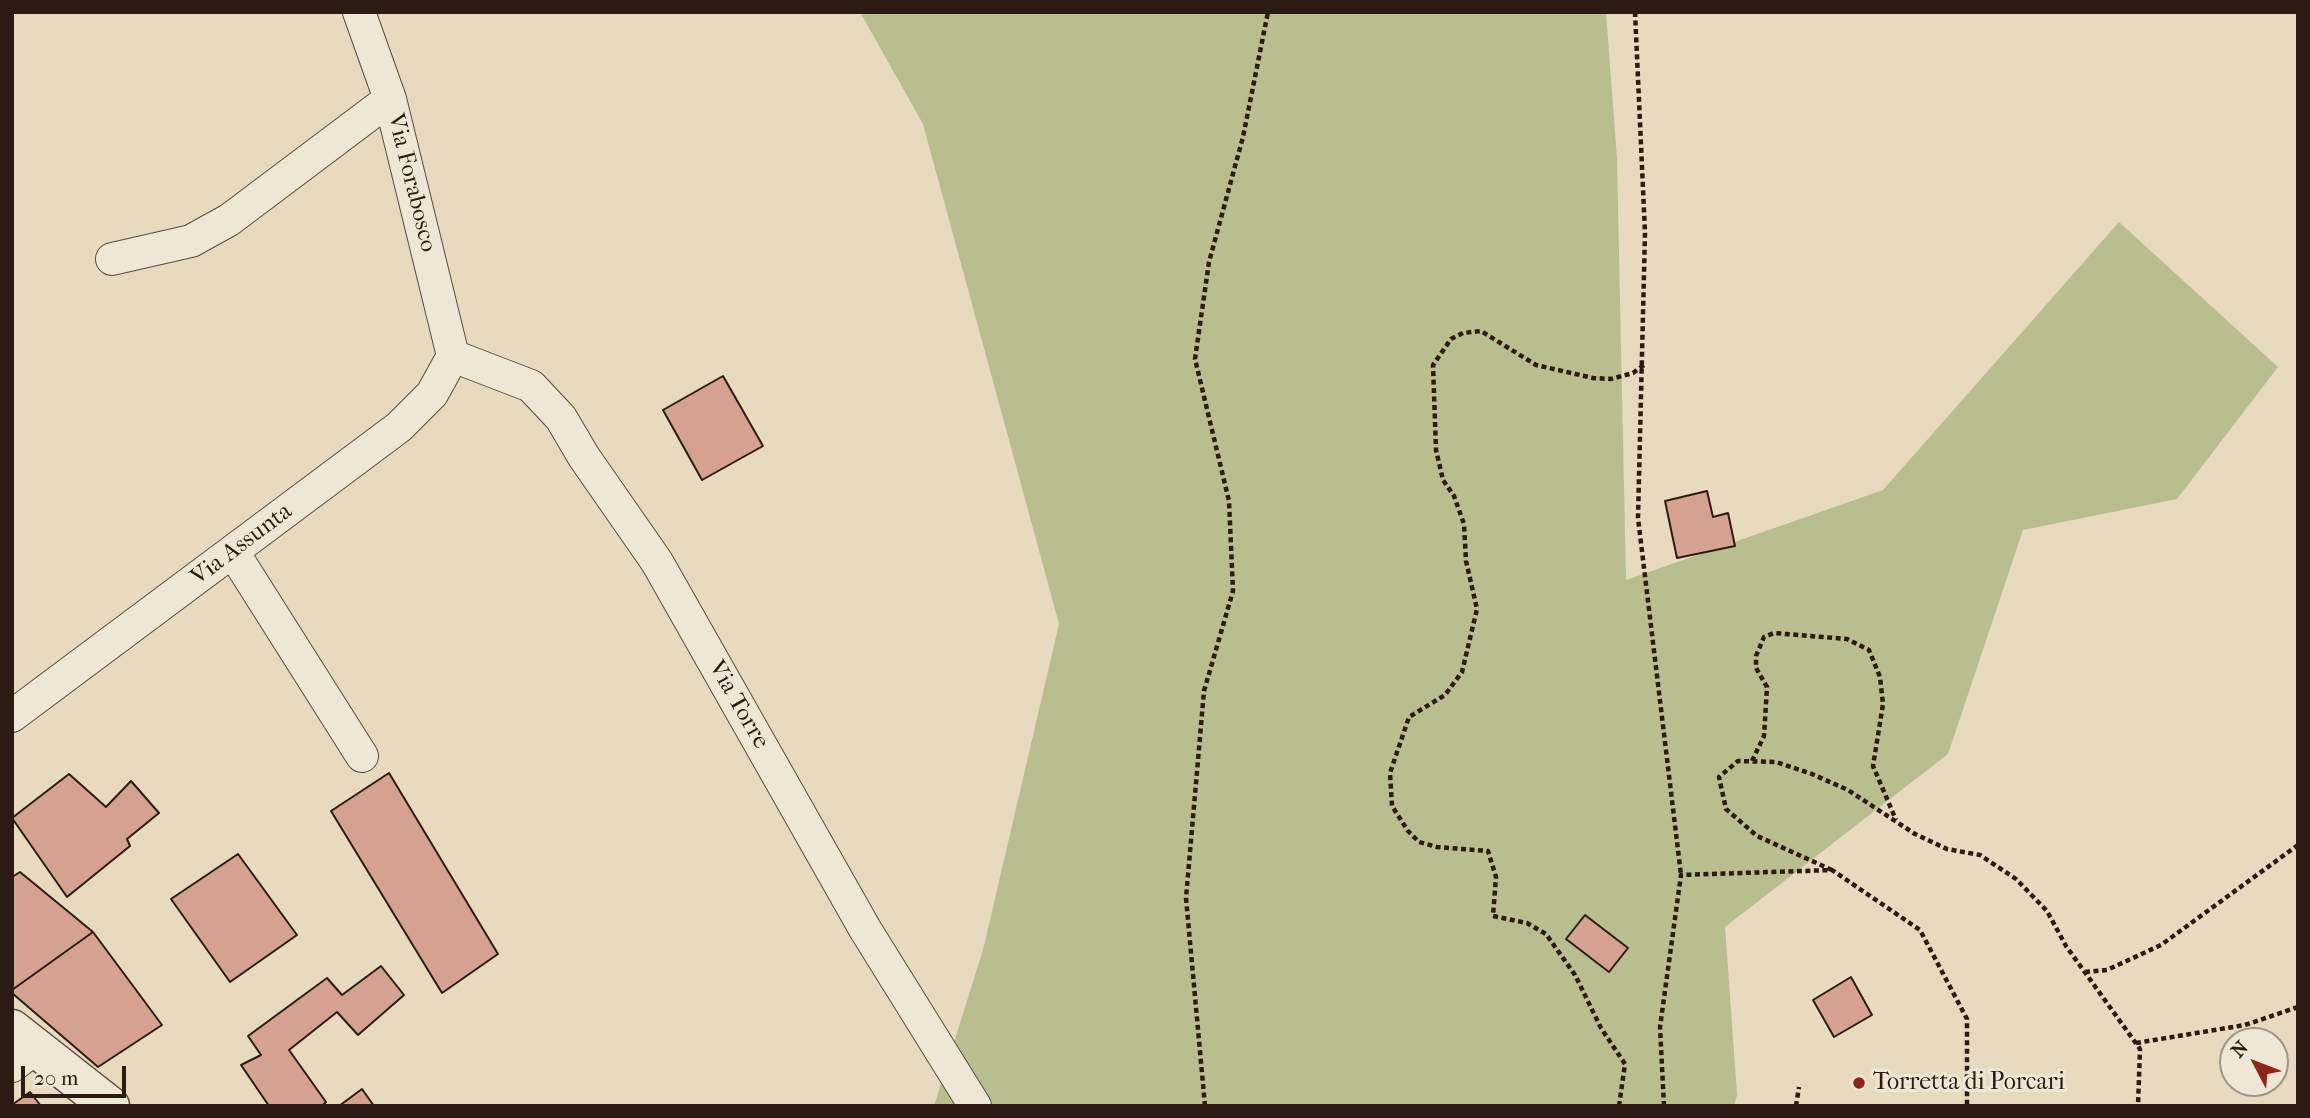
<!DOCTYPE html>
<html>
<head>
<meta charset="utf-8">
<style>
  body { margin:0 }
  #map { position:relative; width:2310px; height:1118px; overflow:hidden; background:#e7dabf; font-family:"IM FELL French Canon",serif }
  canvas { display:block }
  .frame { position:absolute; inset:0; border:14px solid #2b1b12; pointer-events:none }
  .north { position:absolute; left:2219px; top:1027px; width:70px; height:70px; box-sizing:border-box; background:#efe7d5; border:2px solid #a19587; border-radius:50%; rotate:312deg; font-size:19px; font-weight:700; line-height:28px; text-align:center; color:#2b1b12 }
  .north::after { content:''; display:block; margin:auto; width:24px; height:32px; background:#8f2418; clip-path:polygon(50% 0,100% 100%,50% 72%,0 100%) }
  .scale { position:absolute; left:21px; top:1066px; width:105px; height:32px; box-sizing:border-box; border:4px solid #2b1b12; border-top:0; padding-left:9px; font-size:21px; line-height:24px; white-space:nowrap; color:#2b1b12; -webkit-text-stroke:5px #efe7d5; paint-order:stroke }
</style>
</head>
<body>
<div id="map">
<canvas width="2310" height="1118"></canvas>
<div class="frame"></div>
<div class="north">N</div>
<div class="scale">20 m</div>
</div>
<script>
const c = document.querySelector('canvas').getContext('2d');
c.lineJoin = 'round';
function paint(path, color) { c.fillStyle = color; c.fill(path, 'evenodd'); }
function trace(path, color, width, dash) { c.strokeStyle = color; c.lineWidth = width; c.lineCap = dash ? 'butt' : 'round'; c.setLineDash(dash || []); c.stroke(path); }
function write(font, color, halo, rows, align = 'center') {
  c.font = font + ' "IM FELL French Canon",serif'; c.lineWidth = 6; c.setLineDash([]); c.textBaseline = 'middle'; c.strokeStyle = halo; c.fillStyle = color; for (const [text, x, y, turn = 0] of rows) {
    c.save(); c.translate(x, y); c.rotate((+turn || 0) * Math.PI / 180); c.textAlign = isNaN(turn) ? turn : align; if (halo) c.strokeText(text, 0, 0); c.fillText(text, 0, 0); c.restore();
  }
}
const green = new Path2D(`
  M860 12H1606L1617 159 1626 580 1883 490 2119 222 2278 367 2177 499 2023 530 1948 754 1725 927 1737 1095 1734 1106H934L983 950 1059 624 923 124Z`);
const building = new Path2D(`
  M723 376 763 446 702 480 663 410Z
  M1707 491 1713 517 1728 513 1735 546 1677 558 1665 501Z
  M389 773 498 954 442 993 331 811Z
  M69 774 106 807 131 781 159 813 127 839 130 846 67 897 12 818Z
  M238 854 297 935 230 982 171 899Z
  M20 872 93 932 12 990V877Z
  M1585 915 1628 948 1609 972 1566 939Z
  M93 932 162 1025 98 1067 12 993V990Z
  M381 966 404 995 358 1035 337 1012 289 1050 326 1102 322 1106H269L241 1065 261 1055 248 1036 327 978 342 995Z
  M1851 977 1872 1015 1834 1037 1813 1000Z
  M362 1089 374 1106H339Z
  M30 1092 41 1106H12V1105Z`);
const path = new Path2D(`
  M1635 12 1645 233 1638 518 1681 875
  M1752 761 1764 736 1767 687 1756 668V656L1764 637 1774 633 1847 639 1869 650 1880 677 1883 704 1873 766 1896 820
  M1832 870 1757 836 1726 809 1719 777 1738 761 1776 762 1812 774 1848 790 1915 834 1947 849 1980 855 2016 879 2047 911 2066 946 2140 1049 2138 1106
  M2085 972 2107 970 2161 945 2298 845
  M2136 1043 2245 1025 2298 1007
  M1205 1106 1186 898 1204 691 1233 591 1229 501 1195 359 1209 262 1243 137 1268 12
  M1619 1106 1625 1064 1601 1028 1575 975 1546 934 1527 923 1493 916 1496 877 1488 851 1437 847 1419 842 1408 831 1392 806 1390 773 1409 717 1445 695 1462 672 1477 609 1466 561 1464 524 1454 496 1443 480 1436 450 1433 365 1451 339 1463 333 1481 331 1536 365 1593 378 1611 379 1633 373 1644 365
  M1664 1106 1660 1027 1681 875 1832 870 1920 930 1967 1019V1106
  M1796 1106 1799 1087`);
const minor = new Path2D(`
  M359 12 390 99 453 356
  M112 259 191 241 229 220 390 99
  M453 356 531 386 561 418 584 457 657 562 865 929 975 1106
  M233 552 362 756
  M12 716 399 427 432 394 453 356
  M12 1066 38 1046`);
const tertiary = new Path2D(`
  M12 1029 110 1106`);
const markers = [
  [1859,1083,7,"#8f2418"]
];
const streetNames = [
  ["Via Forabosco",411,183,76],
  ["Via Assunta",242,545,-37],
  ["Via Torre",738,705,60]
];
const poiNames = [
  ["Torretta di Porcari",1873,1083]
];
paint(green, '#b9be8f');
paint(building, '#d5a291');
trace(building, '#2b1b12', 2);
trace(minor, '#5a4b3d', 34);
trace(tertiary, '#5a4b3d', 41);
trace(path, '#2b1b12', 4.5, [5, 3.5]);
trace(minor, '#efe7d5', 32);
trace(tertiary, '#efe7d5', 38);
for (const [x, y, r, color] of markers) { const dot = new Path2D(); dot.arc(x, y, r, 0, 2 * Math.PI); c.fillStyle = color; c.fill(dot); trace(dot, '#efe7d5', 2.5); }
write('24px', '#2b1b12', '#efe7d5', streetNames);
write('24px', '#2b1b12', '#efe7d5', poiNames, 'left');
</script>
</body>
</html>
